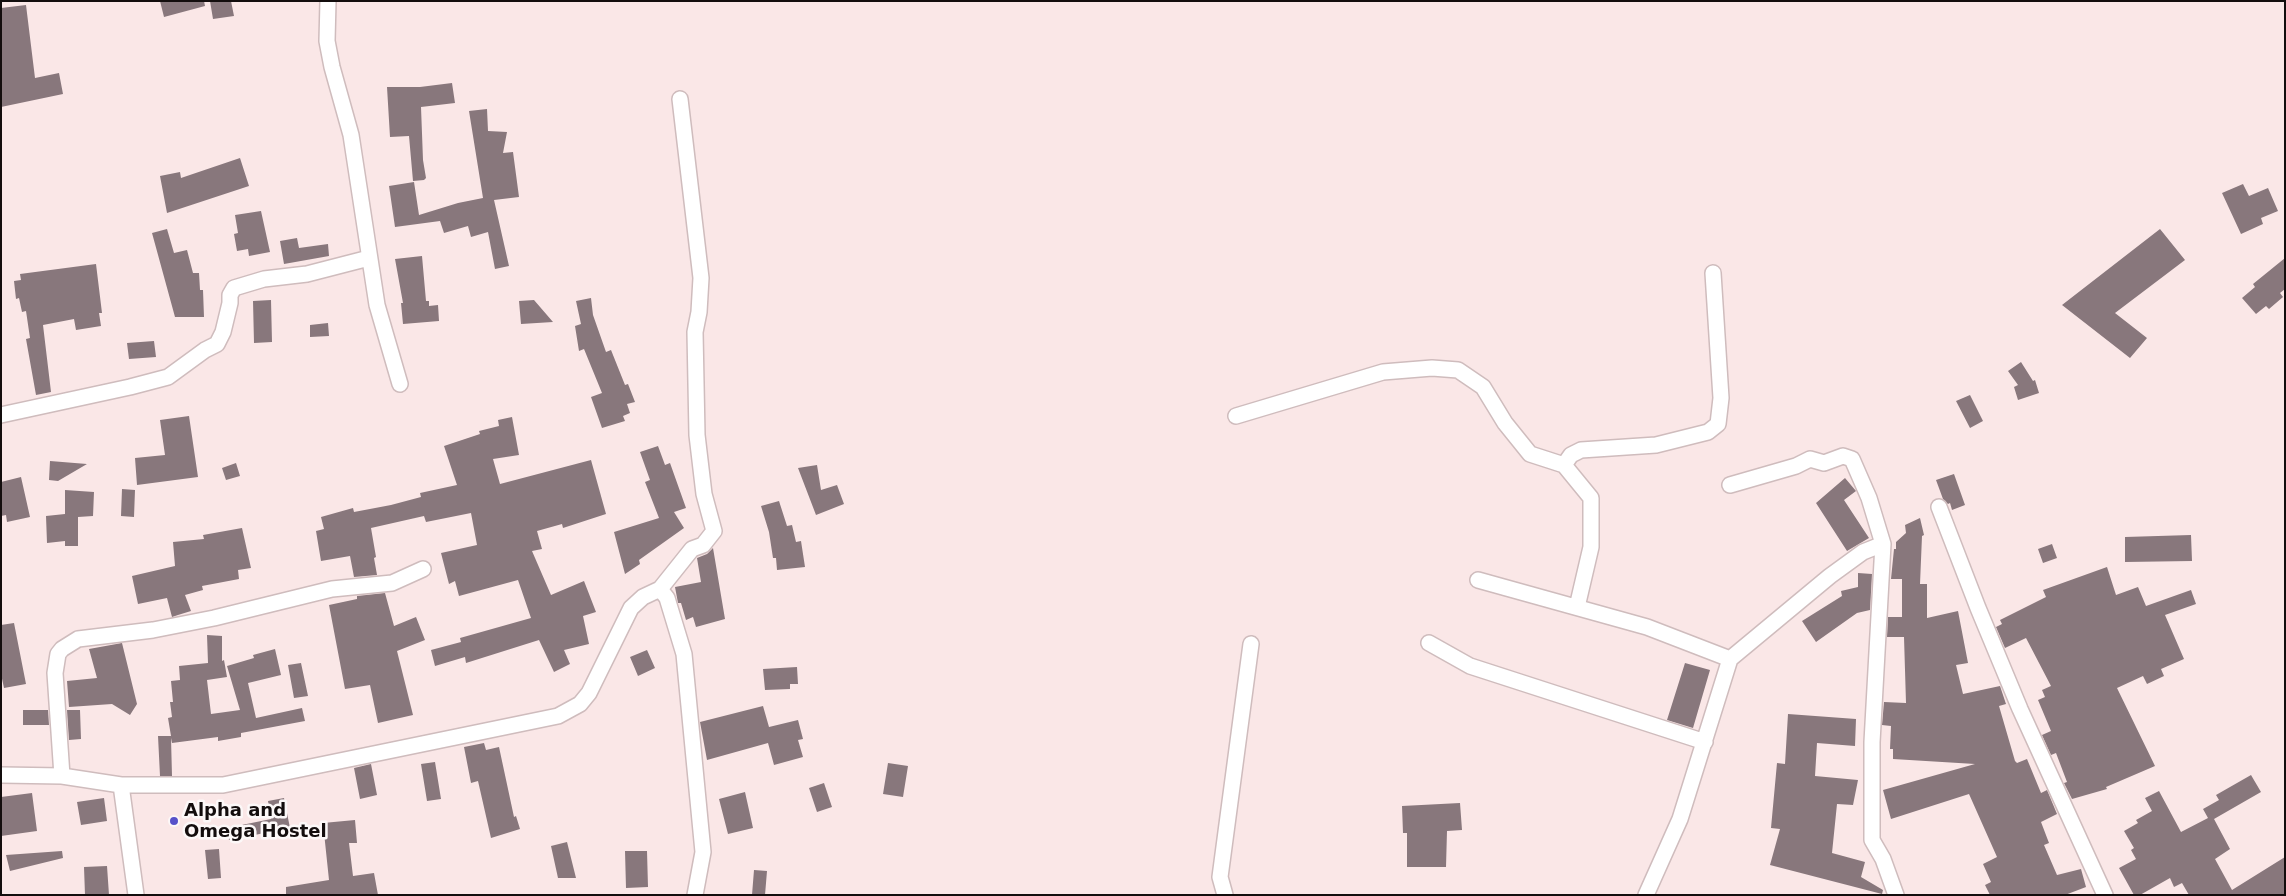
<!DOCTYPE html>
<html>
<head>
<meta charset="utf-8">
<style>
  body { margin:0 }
  #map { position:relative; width:2286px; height:896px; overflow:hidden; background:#fae7e7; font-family:"DejaVu Sans",sans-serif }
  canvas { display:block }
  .frame { position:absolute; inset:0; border:2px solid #130d0d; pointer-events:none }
</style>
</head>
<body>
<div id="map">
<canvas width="2286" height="896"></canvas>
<div class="frame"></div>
</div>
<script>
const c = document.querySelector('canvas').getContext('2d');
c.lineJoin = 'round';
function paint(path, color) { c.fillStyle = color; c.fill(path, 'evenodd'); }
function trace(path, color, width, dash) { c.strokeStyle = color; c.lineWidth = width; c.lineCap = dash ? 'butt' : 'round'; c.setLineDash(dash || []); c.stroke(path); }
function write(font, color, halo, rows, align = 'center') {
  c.font = font + ' "DejaVu Sans",sans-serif'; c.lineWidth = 5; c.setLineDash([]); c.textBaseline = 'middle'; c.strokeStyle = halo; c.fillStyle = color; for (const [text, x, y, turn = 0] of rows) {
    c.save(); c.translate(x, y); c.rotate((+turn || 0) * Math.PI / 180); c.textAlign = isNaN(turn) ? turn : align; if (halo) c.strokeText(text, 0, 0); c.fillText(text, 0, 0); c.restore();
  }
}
const building = new Path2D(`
  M160 1H204L205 6 164 17Z
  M210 1H231L234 16 213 19Z
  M26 5 35 78 59 73 63 94 1 107V8Z
  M452 83 455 103 421 107 423 160 426 178 424 180 413 181 409 136 390 137 387 87H420Z
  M487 109 488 131 507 132 503 153 513 152 519 197 494 200 509 266 495 269 488 232 471 237 468 226 444 233 440 221 395 227 389 186 414 182 419 215 458 203 483 198 469 111Z
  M240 158 249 186 167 213 160 176 180 172 181 178Z
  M2243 184 2249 196 2268 188 2278 211 2261 218 2263 224 2241 234 2222 193Z
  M261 211 270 252 249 256 248 249 237 251 234 234 238 233 235 215Z
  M167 229 174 253 187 250 193 273H199L200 290H203L204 317H175L152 233Z
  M2160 229 2185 260 2115 313 2147 338 2130 358 2062 305Z
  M297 238 299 248 328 244 329 256 284 264 280 241Z
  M422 256 426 301H429V306L438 305 439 321 403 324 401 303H403L395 259Z
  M2285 258V289L2280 293 2283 297 2269 309 2266 306 2256 314 2242 298 2255 287 2253 284Z
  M96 264 102 313H99L101 326 76 330 74 319 43 325 51 392 36 395 26 339 30 338 26 311 22 312 19 298 16 299 14 281 21 280 20 274Z
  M591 298 593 315 606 352 611 350 625 385 628 384 635 402 627 404 630 413 623 416 625 421 602 428 591 397 602 393 584 349 579 351 575 326 581 324 576 301Z
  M271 300 272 342 254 343 253 301Z
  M534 300 553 322 521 324 519 301Z
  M328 323 329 336 310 337V325Z
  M154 341 156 357 129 359 127 343Z
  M2021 362 2033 381 2035 380 2039 393 2018 400 2014 387 2018 385 2008 371Z
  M1970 395 1983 421 1970 428 1956 401Z
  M189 416 198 477 137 485 135 458 165 455 160 420Z
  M512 417 519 455 493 459 500 484 591 460 606 514 563 528 562 524 537 531 542 549 532 551 551 595 584 581 596 612 583 616 589 644 564 650 570 664 554 672 539 640 466 663 465 657 435 666 431 650 461 642 460 638 531 618 518 580 459 596 455 581 449 584 441 553 477 545 471 513 426 522 424 516 371 528 376 557 374 558 377 575 354 577 350 556 321 561 316 531 324 529 321 517 353 508 354 512 391 505 421 497 420 493 457 485 444 446 480 434 479 431 499 426 498 420Z
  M658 446 665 465 670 463 686 508 674 512 684 528 639 560 640 564 625 574 614 532 659 518 645 482 650 480 640 452Z
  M50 461 87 464 58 481 49 480Z
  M236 463 240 476 226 480 222 468Z
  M817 465 821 490 837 485 844 504 816 515 798 468Z
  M1954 474 1965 505 1952 510 1950 503 1948 504 1943 499 1936 480Z
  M21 477 30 517 7 522 6 515 1 516V482Z
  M1845 478 1856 491 1844 500 1869 538 1847 551 1816 503Z
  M122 489 135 490 134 517 121 516Z
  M65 490 94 492 93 516 78 517V546H65V541L47 543 46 516 65 514Z
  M779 501 787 526 792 525 796 542 801 541 805 567 777 570 776 558H773L769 532 761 506Z
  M1920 518 1924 535 1922 536 1920 584H1927V618L1958 611 1968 663 1956 665 1963 694 2000 686 2006 704 1999 706 2015 761 2017 763 2027 759 2041 793 2047 790 2057 814 2041 822 2049 843 2044 845 2057 875 2081 869 2086 887 2065 895H1990L1985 885 1991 882 1983 864 1997 857 1969 794 1891 819 1883 790 1975 764 1893 759V749H1890L1891 726 1882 725 1884 702 1906 703 1904 637H1887L1888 617H1902V579H1891L1894 549H1896V542L1906 533 1905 525Z
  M242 528 251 568 238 570 239 579 202 586 203 590 185 595 191 611 178 615 172 617 167 598 138 604 132 576 175 566 173 542 204 539 203 535Z
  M2191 535 2192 561 2125 562V537Z
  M2052 544 2057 558 2043 563 2038 549Z
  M713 548 725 619 696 627 693 617 686 620 681 603H678L675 587 701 582 697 558 707 554Z
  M2107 567 2116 595 2138 587 2146 606 2191 590 2196 604 2165 615 2184 659 2161 669 2164 676 2147 684 2143 676 2117 688 2155 766 2106 787 2107 789 2072 799 2064 783 2067 782 2056 753 2051 755 2042 735 2051 731 2038 700 2045 697 2042 690 2051 686 2026 638 2005 648 1996 627 2002 624 2000 620 2046 597 2043 590Z
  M1858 573 1872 574 1870 610 1857 613 1816 642 1802 621 1842 596 1841 591 1858 587Z
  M385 593 394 626 416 617 425 640 397 651 413 715 378 723 370 685 345 689 329 605 357 599V596Z
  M14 623 26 684 4 688 1 674V625Z
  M207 635 222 636V661L224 660 227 677 207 680 211 714 240 710 227 666 254 658 253 655 275 649 281 675 248 683 256 718 302 708 305 721 241 733V737L218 741V737L172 743 171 738 172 776H160L158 736H171L168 718 172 717 170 702H173L171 681 180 680 179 666 208 663Z
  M122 643 137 704 130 715 112 704 69 707 67 681 97 678 89 649Z
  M647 650 655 668 638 676 630 657Z
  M301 663 308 696 294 698 288 665Z
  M1685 663 1710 670 1693 728 1667 720Z
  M797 667 798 684H790V689L765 690 763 669Z
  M763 706 769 727 798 720 803 739 798 740 803 757 774 765 768 743 707 760 700 722Z
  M23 710H48L49 725H23Z
  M67 710H80L81 739 69 740Z
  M1788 714 1856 719 1855 746 1817 743 1815 776 1858 780 1853 805 1837 804 1832 853 1865 862 1861 877 1883 890 1882 894 1770 865 1780 829 1771 828 1777 763 1785 764Z
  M484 743 486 750 499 747 514 817 516 816 520 829 491 838 478 781 471 783 464 747Z
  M435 762 441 799 427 801 421 764Z
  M888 763 908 766 903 797 883 794Z
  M371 764 377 795 360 799 354 768Z
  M2251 775 2261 792 2214 819 2230 849 2215 859 2232 890 2285 857V895H2189L2182 883 2174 887 2170 878 2140 895H2134L2119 868 2136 859 2131 850 2134 848 2124 831 2138 823 2136 820 2152 811 2145 798 2159 791 2181 832 2208 818 2203 809 2219 800 2216 795Z
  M824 783 832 807 817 812 809 788Z
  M745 792 753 828 728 834 719 799Z
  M32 793 37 831 1 836V797Z
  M104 798 107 821 81 825 77 802Z
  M284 798 290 828 229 840 227 828 271 819 268 801Z
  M1460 803 1462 830 1447 831 1446 867H1407V833H1403L1402 806Z
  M355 820 357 843H349L353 876 374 873 378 895H286V887L329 880 323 823Z
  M567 842 576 878H558L551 846Z
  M219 849 221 878 208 879 205 850Z
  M62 851 63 858 10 871 6 855Z
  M625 851H647L648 887 626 888Z
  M107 866 109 895H85L84 867Z
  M754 870 767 871 765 895H752Z`);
const minor = new Path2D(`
  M328 1 327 41 332 67 351 135 377 305 400 384
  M1 415 130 387 168 377 205 350 217 344 223 332 230 303V295L234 288 264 279 307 274 369 258
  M1236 416 1383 372 1432 368 1458 370 1483 387 1505 423 1530 454 1564 465 1591 498V547L1577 607
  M1564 465 1571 455 1581 450 1656 445 1708 432 1718 424 1721 398 1713 273
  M1730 485 1796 466 1810 459 1824 463 1843 456 1852 459 1869 498 1883 544 1872 742V840L1883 859 1896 895
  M1939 507 1978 608 2020 709 2105 895
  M1478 580 1647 627 1730 659 1830 576 1863 552 1883 544
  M660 589 667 598 684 654 703 852 695 895
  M1429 643 1470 666 1705 742
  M1 775 62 776 121 785H223L558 716 580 704 589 693 631 608 643 597 660 589 692 549 703 545 714 531 704 494 697 435 695 332 699 312 701 278 680 99
  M62 776 55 673 58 654 62 649 78 639 153 630 214 618 332 589 392 583 423 569
  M121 785 136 895
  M1225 895 1220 877 1251 644
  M1646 895 1680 819 1730 659`);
const markers = [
  [174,821,5,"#5751c9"]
];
const poiNames = [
  ["Alpha and",184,811],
  ["Omega Hostel",184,832]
];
paint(building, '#88777c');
trace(minor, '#cfbcbd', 18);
trace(minor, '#fff', 15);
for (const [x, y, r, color] of markers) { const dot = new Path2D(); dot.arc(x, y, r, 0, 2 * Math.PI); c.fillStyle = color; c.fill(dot); trace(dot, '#fcf8f8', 2); }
write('bold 18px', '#130d0d', '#fcf8f8', poiNames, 'left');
</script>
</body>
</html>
